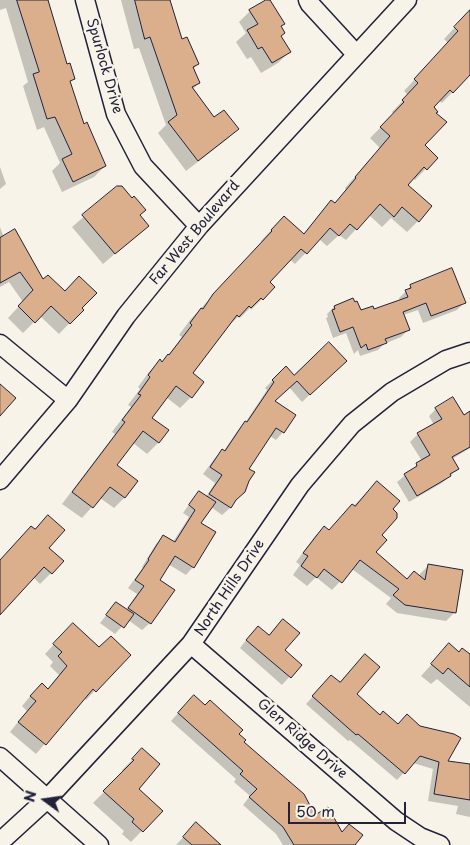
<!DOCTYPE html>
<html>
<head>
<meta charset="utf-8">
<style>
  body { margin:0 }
  #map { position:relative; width:470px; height:845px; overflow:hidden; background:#f7f3e8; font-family:"Playpen Sans",sans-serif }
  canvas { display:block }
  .north { position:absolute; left:20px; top:775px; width:50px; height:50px; -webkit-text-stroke:4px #f7f3e8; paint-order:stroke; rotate:284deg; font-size:14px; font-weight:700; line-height:20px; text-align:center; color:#22223b }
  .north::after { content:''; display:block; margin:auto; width:18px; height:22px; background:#22223b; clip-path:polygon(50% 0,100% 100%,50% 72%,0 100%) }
  .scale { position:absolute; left:288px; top:802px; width:118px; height:22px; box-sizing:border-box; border:2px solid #22223b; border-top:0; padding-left:6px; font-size:15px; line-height:18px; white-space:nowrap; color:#22223b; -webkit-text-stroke:4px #f7f3e8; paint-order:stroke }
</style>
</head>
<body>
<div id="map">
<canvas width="470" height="845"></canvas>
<div class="north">N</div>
<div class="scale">50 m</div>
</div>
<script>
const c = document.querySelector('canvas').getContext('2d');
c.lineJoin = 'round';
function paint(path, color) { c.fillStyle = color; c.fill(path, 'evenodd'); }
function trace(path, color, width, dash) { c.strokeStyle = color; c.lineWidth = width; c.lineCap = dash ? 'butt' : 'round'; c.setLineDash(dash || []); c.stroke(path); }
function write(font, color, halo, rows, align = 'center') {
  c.font = font + ' "Playpen Sans",sans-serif'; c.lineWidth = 5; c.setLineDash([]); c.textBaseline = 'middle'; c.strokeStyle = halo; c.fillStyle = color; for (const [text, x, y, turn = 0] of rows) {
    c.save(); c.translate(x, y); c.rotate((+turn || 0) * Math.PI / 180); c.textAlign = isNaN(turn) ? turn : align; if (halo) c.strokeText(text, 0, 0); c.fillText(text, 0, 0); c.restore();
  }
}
const shadow = new Path2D(`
  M0 0H47L66 65 74 79 69 83 83 126 105 166 94 177 62 192 52 171 60 163 44 127 37 130 23 86 28 82 6 8 0 10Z
  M121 0H169L181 41 198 64 193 69 199 83 192 90 214 119 237 129 226 140 186 171 158 133 166 125 139 48 134 49Z
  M269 0 280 27V37L289 52 278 63 261 73 251 57 247 59 236 42 246 33 239 22 250 11Z
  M470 11V74L442 103 438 100 432 107 423 145 436 158 415 180 413 178 406 186 418 221 407 232 391 218 382 227 369 215 346 240 339 235 327 246 319 239 295 264 289 259 268 283 262 299 251 310 250 308 240 318 238 317 227 327 192 374 191 397 180 408 166 397 150 418 167 431 158 443 147 454 132 442 115 465 125 497 114 508 100 498 82 518 62 504 115 434 112 432 131 407 128 405 140 389 138 387 149 372 160 361 162 362 166 358 182 337 179 335 190 320 262 243 261 241 273 228 303 235 321 213 331 202 334 204 346 190 345 188 380 148 370 138 394 114 392 112 408 95 404 91 448 43 444 39Z
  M0 167 6 184 0 189Z
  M118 187 147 226 103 264 72 227Z
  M0 227 4 238 43 281 82 310 59 334 40 316 23 333 8 318 23 302 9 282 0 287Z
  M411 286 464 303 457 310 423 323 418 310 403 315 408 330 401 337 384 344 378 350 360 356 358 350 354 354 346 333 333 338 326 318 328 317 327 314 334 307 353 300 360 312 374 311 400 301 399 298Z
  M338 368 302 402 289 387 273 402 283 432 276 440 270 436 248 469 230 508 222 515 211 507 199 524 214 533 193 567 186 575 168 564 159 580 173 591 150 623 142 630 128 620 115 634 100 623 116 603 126 610 137 594 128 588 143 568 142 567 156 544 164 536 173 542 189 517 183 513 192 500 199 493 206 497 215 483 203 474 215 458 222 451 223 452 238 430 245 423 267 390 265 388 273 380Z
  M436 409 463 417 470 413V448L452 459 458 469 442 483 409 502 397 482 422 461 410 442 418 434 434 425 429 416Z
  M377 482 391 510 374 552 407 580 419 577 420 574 428 566 455 612 446 621 397 613 386 604 391 598 352 569 332 590 316 577 307 586 293 575 300 565 296 562 315 536 324 528 328 532Z
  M34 530 47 548 51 573 40 584 33 577 0 613V561Z
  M283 620V650L300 665 282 685 240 648 250 635 268 636Z
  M73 624 99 649 129 655 86 700 84 698 36 754 10 732 27 711 22 706 32 694 47 690 59 675 50 666 53 662 45 654Z
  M449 645 459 653 470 656V707L437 679 431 684 421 676Z
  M324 684 355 694 380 716 446 762 470 765V817L456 814 458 806 428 801 433 769 413 763 397 780 350 740 348 741 306 704Z
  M186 704 237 734 242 742 314 816 341 833 353 845H283L276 834 243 805 250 796 234 782 236 779 171 721Z
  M142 750 137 789 161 811 131 842 122 834 124 831 93 803 124 772 122 770Z
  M196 824 222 845H176Z`);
const building = new Path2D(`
  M17 0H48L67 64 70 63 75 79 70 81 84 124 87 122 106 166 73 182 62 159 72 154 55 117 47 119 33 74 39 72Z
  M135 0H170L182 39 187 37 199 64 193 67 200 83 192 87 214 117 224 110 239 129 198 161 168 122 177 115 150 37 145 39Z
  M266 0H270L285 24 281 26 285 33 281 36 291 52 272 63 262 47 258 49 247 30 258 24 249 10Z
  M470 10V75L453 93 450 90 434 107 438 112 436 113 447 122 425 145 438 158 427 170 424 167 408 185 432 206 419 222 402 207 394 217 380 204 357 230 350 224 339 236 330 228 307 254 301 249 270 282 275 287 263 300 261 298 251 308 249 306 239 317 237 315 193 373 204 382 192 398 176 386 152 418 169 430 159 443 143 431 117 465 138 481 125 498 110 487 93 508 72 492 125 422 122 420 141 395 138 394 150 377 148 375 160 359 162 362 168 354 169 355 192 325 190 323 201 308 203 309 213 294 272 231 271 230 284 216 304 234 331 200 335 203 356 178 355 177 390 136 380 127 404 102 402 100 418 83 414 79 458 31 454 27Z
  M117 186H122L132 198 134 196 146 210 140 215 149 226 115 254 82 215Z
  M15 229 43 279 48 275 65 291 79 276 97 293 82 308 84 310 70 324 51 306 35 323 18 306 33 290 20 272 0 283V238Z
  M452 268 466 303 431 316 426 303 403 312 410 330 385 339 387 343 368 350 366 344 361 348 353 327 340 332 332 310 335 309 334 306 353 298 355 302 357 301 361 310 373 306 374 309 408 297 405 290 411 288 410 285Z
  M329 342 347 361 310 395 297 381 275 401 296 415 284 433 276 428 249 469 255 472 249 481 245 492 236 500 231 508 209 494 222 475 210 467 222 449 225 451 245 421 247 422 274 382 272 380 286 366 294 375Z
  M0 384 16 398 0 416Z
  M453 397 464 415 470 411V447L452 457 459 469 450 474 451 476 417 496 404 474 417 466 416 463 430 455 417 433 442 419 435 408Z
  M377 481 400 501 393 509 397 513V518L382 535 387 540 376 552 407 579 414 571 425 580 428 564 463 570 456 613 405 605 393 595 399 589 360 560 342 583 324 569 317 578 301 566 308 556 303 553 324 526 329 530 352 504 355 506Z
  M199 491 216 502 201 523 216 532 194 568 175 556 160 580 175 590 151 624 128 608 144 586 135 580 149 560 148 559 163 535 175 542 195 510 189 505Z
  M48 515 65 530 49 548 64 561 52 574 44 567 0 615V560L31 526 35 529Z
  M116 602 134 614 124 628 106 615Z
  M283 619 300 633 285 650 302 665 291 678 246 640 258 626 269 635Z
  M73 623 99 647 111 636 131 655 96 692 93 689 46 745 18 722 36 701 30 696 42 683 48 689 67 666 58 656 62 652 53 644Z
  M449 643 459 652 462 648 470 654V687L448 668 443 674 431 664Z
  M365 654 380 667 357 694 380 715 383 711 398 724 407 714 420 726 454 734 461 738 448 761 470 764V800L434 794 439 762 420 756 405 774 358 734 356 735 312 696 331 675 340 682Z
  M194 695 205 705 210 700 243 730 239 734 246 740 244 742 304 794 315 815 328 807 342 832 349 824 363 835 355 845H294L283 827 249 797 257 789 240 774 243 771 178 713Z
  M142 748 160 764 139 789 163 811 143 832 132 822 134 819 103 791 134 760 132 759Z
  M196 822 221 845H192L183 837Z`);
const minor = new Path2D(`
  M85 0 116 114 143 166 199 226
  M308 0 310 4 356 54
  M0 344 68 400
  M0 480 68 400 126 316 199 226 407 0
  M191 644 396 821 420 837 440 845
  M0 757 99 845
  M0 842 48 798 191 644 300 485 352 424 392 392 446 360 470 352`);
const streetNames = [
  ["Spurlock Drive",104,66,74],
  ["Far West Boulevard",195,233,-50],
  ["North Hills Drive",230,588,-56],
  ["Glen Ridge Drive",302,739,41]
];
paint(shadow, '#0003');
paint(building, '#dbae8c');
trace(building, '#22223b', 1);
trace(minor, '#22223b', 21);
trace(minor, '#f7f3e8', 18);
write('14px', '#22223b', '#f7f3e8', streetNames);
</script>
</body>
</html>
